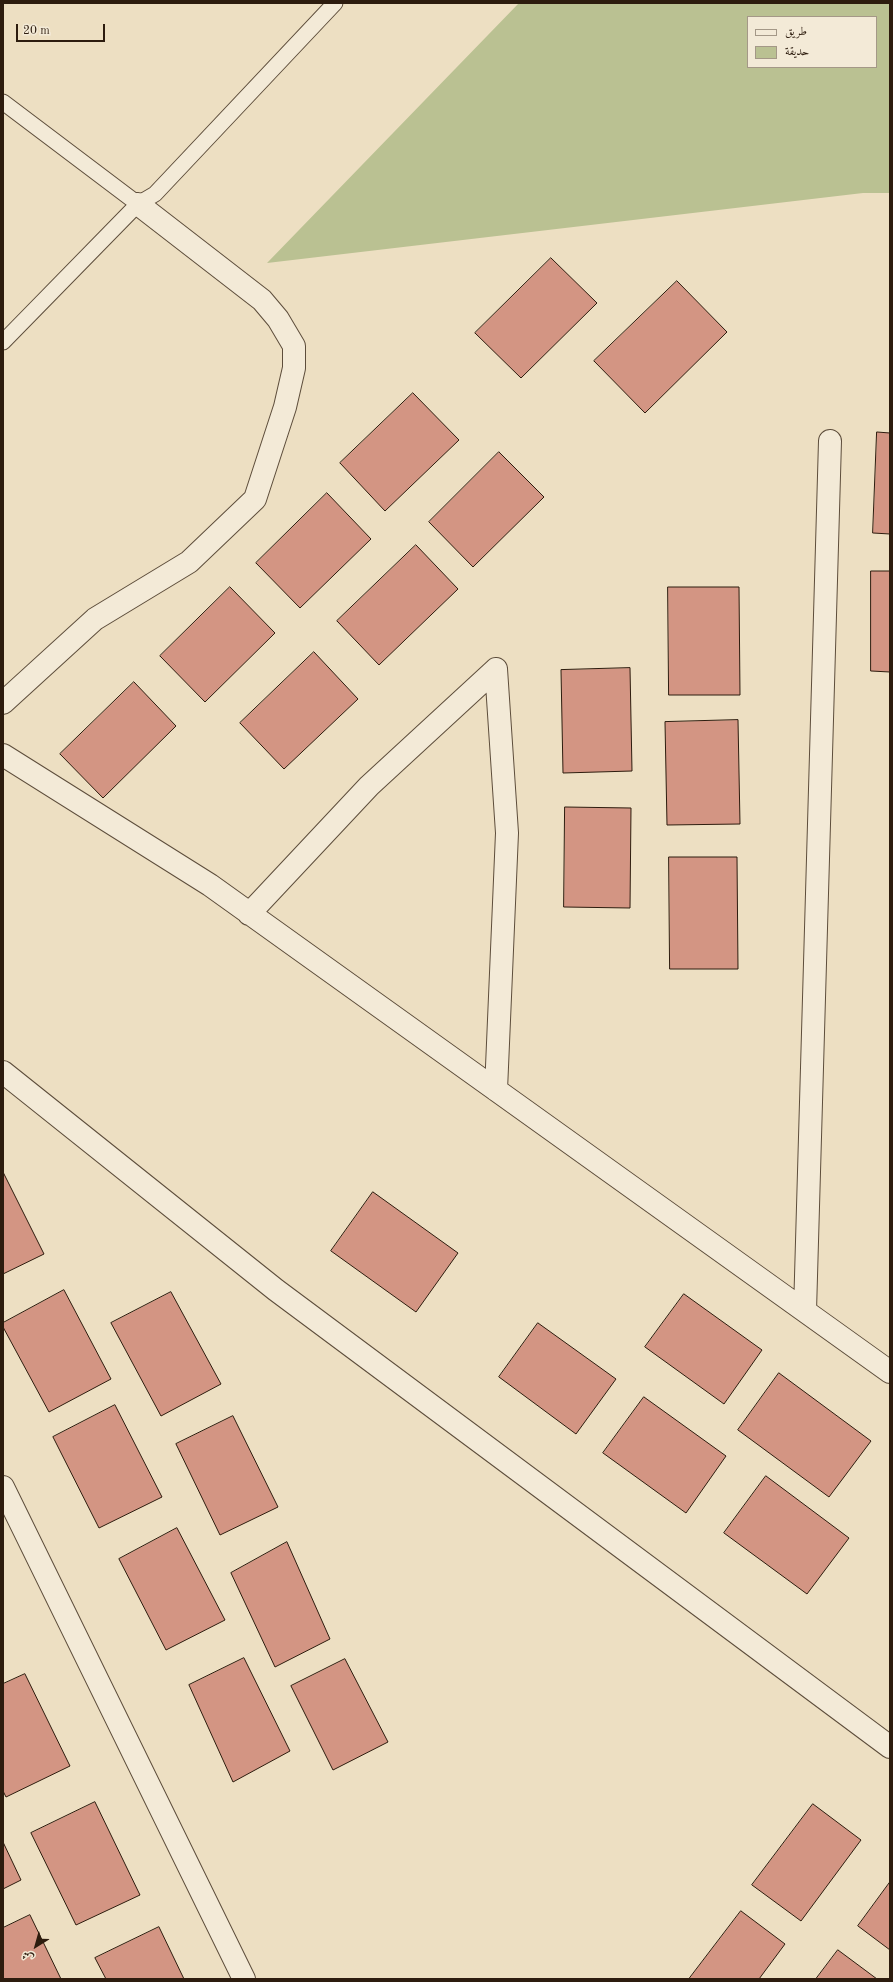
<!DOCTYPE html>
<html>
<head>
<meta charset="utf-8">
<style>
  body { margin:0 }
  #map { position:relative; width:893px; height:1982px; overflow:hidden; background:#eddfc2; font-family:"Old Standard TT",Amiri,serif }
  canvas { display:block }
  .frame { position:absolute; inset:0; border:4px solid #2d1c0e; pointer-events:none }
  .legend { position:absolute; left:747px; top:16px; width:130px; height:52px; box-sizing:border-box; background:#f3ead7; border:1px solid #a49887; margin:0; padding:5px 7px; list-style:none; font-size:12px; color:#2d1c0e }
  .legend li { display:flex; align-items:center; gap:8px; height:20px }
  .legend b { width:20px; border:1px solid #a49887 }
  .north { position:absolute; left:16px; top:1926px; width:40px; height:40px; -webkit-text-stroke:3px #f3ead7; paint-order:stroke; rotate:217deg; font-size:11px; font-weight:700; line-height:16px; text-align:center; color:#2d1c0e }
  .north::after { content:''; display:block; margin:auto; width:14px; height:18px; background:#2d1c0e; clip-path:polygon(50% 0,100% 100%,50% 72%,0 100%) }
  .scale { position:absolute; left:16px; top:24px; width:89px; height:18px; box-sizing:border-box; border:2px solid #2d1c0e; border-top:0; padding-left:5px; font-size:12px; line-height:14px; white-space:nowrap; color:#2d1c0e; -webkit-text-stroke:3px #f3ead7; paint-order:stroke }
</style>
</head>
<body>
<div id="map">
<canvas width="893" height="1982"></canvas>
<div class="frame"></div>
<ul class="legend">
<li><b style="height:5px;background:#f3ead7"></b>طريق</li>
<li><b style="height:11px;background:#bac192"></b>حديقة</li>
</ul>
<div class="north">ش</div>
<div class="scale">20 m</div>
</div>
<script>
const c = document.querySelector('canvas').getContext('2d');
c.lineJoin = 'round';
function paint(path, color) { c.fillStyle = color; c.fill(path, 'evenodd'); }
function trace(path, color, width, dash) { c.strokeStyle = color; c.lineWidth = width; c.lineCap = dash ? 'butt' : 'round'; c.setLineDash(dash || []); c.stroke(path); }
const green = new Path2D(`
  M519 3H890V193H863L267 263ZM748 17H876V67H748Z`);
const building = new Path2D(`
  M551 258 597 303 521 378 475 333Z
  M677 281 727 332 645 413 594 361Z
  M413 393 459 440 385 511 340 463Z
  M877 432 890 433V534L873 533Z
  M499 452 544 497 473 567 429 522Z
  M327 493 371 539 300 608 256 563Z
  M416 545 458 589 379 665 337 621Z
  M871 571H890V672L871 671Z
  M230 587 275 633 205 702 160 656Z
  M668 587H739L740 695H669Z
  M314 652 358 699 284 769 240 723Z
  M630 668 632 771 563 773 561 670Z
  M134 682 176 726 103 798 60 754Z
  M738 720 740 824 667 825 665 722Z
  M565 807 631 808 630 908 564 907Z
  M669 857H737L738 969H670Z
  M3 1172 44 1254 3 1274Z
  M373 1192 458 1253 416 1312 331 1251Z
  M64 1290 111 1379 49 1412 3 1327V1323Z
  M171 1292 221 1384 161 1416 111 1323Z
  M684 1294 762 1350 724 1404 645 1347Z
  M538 1323 616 1379 576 1434 499 1377Z
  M779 1373 871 1441 829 1497 738 1430Z
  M644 1397 726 1456 686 1513 603 1453Z
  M115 1405 162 1497 99 1528 53 1437Z
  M233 1416 278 1507 220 1535 176 1444Z
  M766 1476 849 1538 807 1594 724 1533Z
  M177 1528 225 1620 166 1650 119 1559Z
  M287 1542 330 1639 275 1667 231 1573Z
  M244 1658 290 1751 233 1782 189 1685Z
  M345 1659 388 1742 333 1770 291 1686Z
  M25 1674 70 1766 6 1797 3 1791V1684Z
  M95 1802 140 1895 76 1925 31 1833Z
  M813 1804 861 1840 801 1921 752 1885Z
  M3 1842 21 1880 3 1889Z
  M890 1882V1950L858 1926Z
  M741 1911 785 1944 759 1979H689Z
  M30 1915 61 1979H3V1928Z
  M159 1927 184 1979H106L95 1958Z
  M838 1950 877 1979H816Z`);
const service = new Path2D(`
  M3 102 138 204
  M3 342 138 204 155 194 335 3`);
const minor = new Path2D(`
  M3 703 95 619 189 562 255 499 285 407 294 368V346L278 319 262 300 138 204
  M3 755 210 885 890 1372
  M249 914 369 786 496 669
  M3 1072 276 1290 890 1747
  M496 1090 507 833 496 669
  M805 1311 830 441
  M3 1487 244 1979`);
paint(green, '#bac192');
paint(building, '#d39583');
trace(building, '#2d1c0e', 1);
trace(service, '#5d4d3b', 17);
trace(minor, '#5d4d3b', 24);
trace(service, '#f3ead7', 15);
trace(minor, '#f3ead7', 22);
</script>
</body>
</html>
